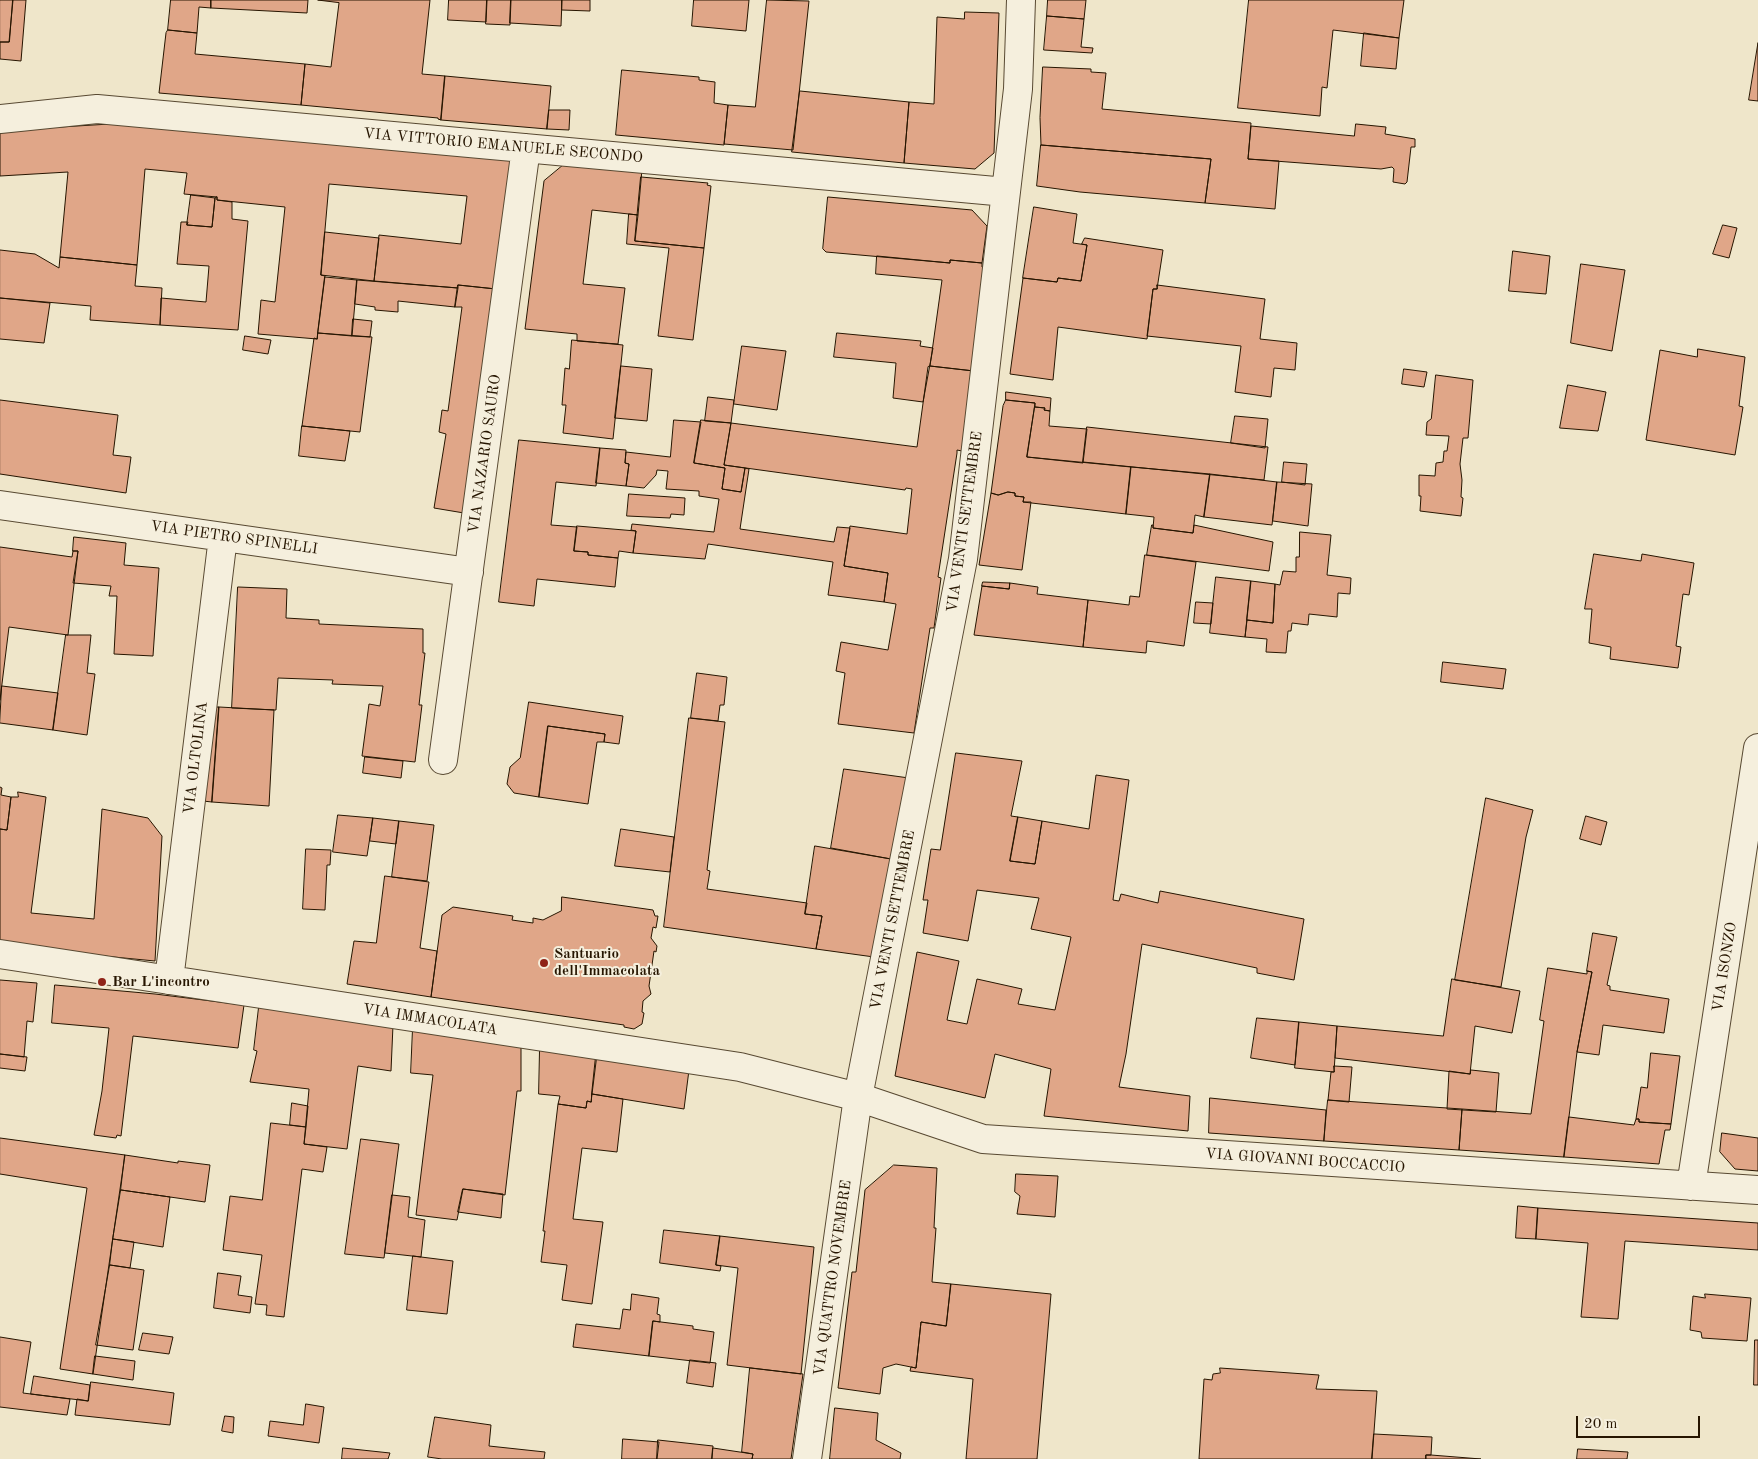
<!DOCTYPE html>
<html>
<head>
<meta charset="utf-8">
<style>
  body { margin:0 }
  #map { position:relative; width:1758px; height:1459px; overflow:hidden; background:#efe6ca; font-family:"Old Standard TT",serif }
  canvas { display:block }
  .scale { position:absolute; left:1576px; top:1416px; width:124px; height:22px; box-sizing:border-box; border:2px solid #261500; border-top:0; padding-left:6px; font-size:15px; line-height:18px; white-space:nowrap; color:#261500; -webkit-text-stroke:4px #f5efdd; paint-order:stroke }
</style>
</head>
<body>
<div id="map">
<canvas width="1758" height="1459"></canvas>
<div class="scale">20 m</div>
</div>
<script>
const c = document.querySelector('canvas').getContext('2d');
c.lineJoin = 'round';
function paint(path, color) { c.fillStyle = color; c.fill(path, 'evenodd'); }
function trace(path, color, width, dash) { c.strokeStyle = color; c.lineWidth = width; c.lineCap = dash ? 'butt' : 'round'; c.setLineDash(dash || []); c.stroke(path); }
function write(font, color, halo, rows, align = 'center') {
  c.font = font + ' "Old Standard TT",serif'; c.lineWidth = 4; c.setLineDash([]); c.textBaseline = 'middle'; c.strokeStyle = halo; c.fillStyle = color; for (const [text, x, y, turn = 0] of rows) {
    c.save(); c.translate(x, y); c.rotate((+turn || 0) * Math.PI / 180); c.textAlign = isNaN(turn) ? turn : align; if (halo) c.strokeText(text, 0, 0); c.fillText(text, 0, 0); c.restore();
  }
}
const building = new Path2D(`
  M0 0H13L9 42H0Z
  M13 0H26L21 61 0 59V42H9Z
  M171 0H211V8L199 7 197 33 168 30Z
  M211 0H308L307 13 211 8Z
  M318 0H430L422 74 445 76 441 120 438 119V118L301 105 305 64 331 67 339 3Z
  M449 0H487L486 22 448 20Z
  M487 0H511L510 25 486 24Z
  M511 0H562L561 26 510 23Z
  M562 0H590V11L562 10Z
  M694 0H749L746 31 692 26Z
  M767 0 809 1 793 150 724 144 728 105 755 107Z
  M1048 0H1086L1084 19 1047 16Z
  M1249 0H1404L1399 38 1333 30 1327 88 1322 87 1320 116 1238 108Z
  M965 12 999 13 994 153 975 169 904 163 909 102 934 104 937 17 964 19Z
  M1047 16 1084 19 1081 47 1093 48 1092 53 1044 50Z
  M168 30 197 33 195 54 305 64 301 105 159 93 166 33Z
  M1364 33 1399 38 1396 69 1361 66Z
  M1758 43V101L1749 100Z
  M1043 67 1091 69V72L1106 73 1102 109 1251 123 1248 159 1279 161 1275 209 1205 203 1211 159 1041 145 1040 118Z
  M622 70 699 77V80L715 82 714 103 728 105 724 145 616 135Z
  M445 76 551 86 547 129 441 120Z
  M800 91 909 102 904 163 792 152Z
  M549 110H570L569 130 547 129Z
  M111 124 512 157 496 289 458 285V288L374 281 379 235 461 244 467 196 329 184 321 275 325 276 317 339 258 334 261 300 275 302 285 207 217 200V197L184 194 187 173 145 169 137 265 60 257 68 172 0 176V131Z
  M1356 124 1386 127 1385 134 1415 139V147H1411L1407 182 1405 184 1393 182 1394 169 1392 167 1381 169 1248 159 1251 126 1354 136Z
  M1041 145 1211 159 1205 203 1080 192 1037 186Z
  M567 162 642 169 638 215 592 210 583 284 625 288 618 344 577 341V334L525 329 544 181Z
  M641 177 708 183 707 185 711 186 704 248 635 241Z
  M191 195 215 198 212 227 187 225Z
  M217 197V200L232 202V219L248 221 238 330 160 325 161 298 206 302 209 266 177 264 181 222H188L187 225 212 227 215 198Z
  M828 197 972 210 987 226 982 263 950 260V263L826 252 823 249Z
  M1034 207 1077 214 1073 243 1087 245 1081 281 1058 278 1057 282 1023 278Z
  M629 214 638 215 635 241 704 248 693 340 658 336 669 248 627 244Z
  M1723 225 1737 228 1729 258 1713 254Z
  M325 232 379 238 374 281 321 275Z
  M1085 238 1163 250 1157 289H1153L1147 339 1058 327 1053 380 1010 374 1023 278 1057 282 1058 278 1081 281 1087 245 1082 244Z
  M0 250 35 254 59 268 60 257 137 265 135 286 162 288 160 325 90 320 91 306 0 298Z
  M1513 251 1550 256 1546 294 1509 291Z
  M877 256 950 263V260L982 263V267L989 268 974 371 930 366 942 280 876 274Z
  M1581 264 1625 270 1612 351 1571 343Z
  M325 277 357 280 352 336 318 333Z
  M357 280 458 288 455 307 398 301V312L375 310V307L355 304Z
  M458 285 496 289 470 514 434 508 446 434 439 432 442 410 448 411 462 307H455Z
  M1157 285 1265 299 1260 339 1297 343 1295 370 1274 368 1271 397 1235 392 1241 346 1147 336 1153 289H1157Z
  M0 298 50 303 44 343 0 339Z
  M353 319 372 321 370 337 352 336Z
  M318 333 372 337 360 432 302 426 314 338 317 339Z
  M837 333 921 341 920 346 933 348 923 402 893 398 896 363 834 357Z
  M245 336 271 340 268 354 243 350Z
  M572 340 623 345 613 439 563 433 566 405H562L565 368 569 369Z
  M742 346 786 351 777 410 734 404Z
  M1698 349 1745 357 1739 406 1743 407 1735 455 1646 440 1660 350 1697 357Z
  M621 366 652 369 647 421 615 418Z
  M930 366 974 371 962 451 957 450V453L938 577 941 578 934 628H930L914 733 838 724 845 673 836 671 841 642 888 650 896 604 884 602 888 573 844 566 850 526 907 534 912 489 906 488 905 490 724 465 731 423 917 447 928 367Z
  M1404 369 1427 372 1424 387 1402 384Z
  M1436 375 1473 380 1468 438H1463L1460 464 1462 480 1461 497 1463 498 1461 516 1420 511 1421 496H1419V475L1435 476 1436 463 1443 462 1444 451H1447L1449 436 1426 435 1427 422 1431 419Z
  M1568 385 1606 392 1598 431 1560 428Z
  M1006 392 1051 398 1050 411 1044 410 1045 408 1035 407V403L1006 400Z
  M708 397 734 400 731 423 705 421Z
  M0 400 118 415 113 455 131 457 126 493 0 474Z
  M1006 400 1035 403 1027 457 1131 467 1126 514 1023 502 1024 497 1015 496V493L1008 492 998 495 991 493 1003 406Z
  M1035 407 1045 408 1044 410 1050 411 1049 426 1087 429 1083 463 1027 457Z
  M1235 416 1268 419 1265 448 1231 443Z
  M674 420 701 422 694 463 725 468 722 489 741 492 745 468 749 469 740 529 834 542 837 527 850 528 844 566 888 573 884 602 828 595 833 562 708 544 705 559 633 553 636 531 631 530 632 524 714 532 719 499 699 496V491L666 489 668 471 657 470 656 475 644 488 626 486 629 464 625 463 626 452 670 457Z
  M701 420 731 423 724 465 745 468 741 492 722 489 725 468 694 463Z
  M302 426 350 431 345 461 299 456Z
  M1087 427 1268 447 1264 480 1083 462Z
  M519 440 600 448 596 486 556 482 551 525 577 527 574 551 588 552V555L618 558 615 587 537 579 534 606 499 602Z
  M600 448 626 450 625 463 629 464 626 486 596 483Z
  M1284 462 1307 464 1305 485 1282 482Z
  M1131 467 1210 474 1204 517 1195 515 1193 533 1153 528 1154 517 1126 514Z
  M1210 474 1277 482 1272 525 1204 517Z
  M1277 482 1312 484 1308 526 1273 521Z
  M1008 492 1015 493V496L1024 497 1023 502H1031L1022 570 979 565 991 493 998 495Z
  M629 494 685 498 684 515 671 514 670 518 627 516Z
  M1152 525H1153V528L1193 533 1194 525 1273 542 1269 571 1147 555Z
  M577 526 636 531 633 553 619 551 618 558 588 555V552L574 551Z
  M1300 532 1331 535 1327 575 1351 578 1350 594 1338 593 1337 617 1309 614 1308 625 1292 623 1291 631H1288L1286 653 1266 652 1267 639 1245 637 1247 620 1273 623 1275 584 1280 585 1283 571 1296 572V557H1299Z
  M74 537 126 543 124 565 159 568 153 656 114 654 117 596H109L111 586 73 583 78 551H73Z
  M0 547 72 557 73 551H78L68 635 9 627 0 700Z
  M1594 554 1641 561 1642 554 1694 563 1689 595 1683 594 1676 646 1681 647 1678 668 1610 659 1611 647 1589 643 1592 609H1585Z
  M1145 555 1196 562 1184 646 1147 641 1146 653 1083 647 1088 600 1129 605 1130 596 1139 597Z
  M1216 577 1251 581 1245 637 1210 633Z
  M1251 581 1275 584 1273 623 1247 620Z
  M983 582 1010 583 1009 589 982 586Z
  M1010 583 1038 587 1037 594 1088 600 1083 647 974 635 982 586 1009 589Z
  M238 587 287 589 286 618 319 620V624L423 629V653H425L419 705H422L415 762 362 756 369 704 380 706 383 686 332 684 333 680 278 678 276 710 232 708Z
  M1196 602 1213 603 1211 624 1194 623Z
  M66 635H91L87 673 95 674 87 735 53 730Z
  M1443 662 1506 669 1503 689 1441 682Z
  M697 673 727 677 724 705H720L718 721 691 718Z
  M2 686 58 693 53 730 0 723Z
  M529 702 623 716 619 744 604 742 605 734 548 726 539 797 514 793 507 784 510 767 520 758Z
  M208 707H219L212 802 203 801Z
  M219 707 274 710 269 806 212 802Z
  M689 718 725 722 707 870 710 871 707 889 807 903 805 914 822 916 816 949 664 927Z
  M548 726 605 734 604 742H597L588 804 539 797Z
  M956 753 1022 761 1011 816 1018 817 1010 861 1035 864 1042 821 1089 829 1096 775 1129 780 1113 900 1119 901 1121 894 1158 903 1160 891 1304 919 1294 980 1257 973V968L1142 944 1126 1054 1119 1087 1190 1096 1188 1131 1044 1116 1051 1069 995 1054 985 1098 895 1076 917 952 959 961 947 1020 967 1024 977 979 1022 989 1018 1004 1055 1010 1071 937 1031 929 1039 898 977 890 968 941 923 933 928 900H923L931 849 940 850Z
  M365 757 403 761 401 778 363 773Z
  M844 769 909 778 891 859 831 848Z
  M0 787 2 788 1 795 11 797 7 830 0 829Z
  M18 792 46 797 31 913 94 919 102 809 148 818 162 836 155 961 0 946V829L7 830 11 797H18Z
  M1486 798 1533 810 1526 837 1501 987 1455 980Z
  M338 815 373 818 367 856 333 852Z
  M1586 816 1607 822 1601 845 1580 839Z
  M1018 817 1042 821 1035 864 1010 861Z
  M373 818 399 821 396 844 370 841Z
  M399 821 434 825 427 881 392 877Z
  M621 829 674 837 670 872 615 866Z
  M815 846 891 859 874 957 816 949 822 916 805 914Z
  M306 849 331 850 330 865H327L325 910 303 909Z
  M385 876 429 882 420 948 437 951 431 997 347 984 354 941 376 943Z
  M562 897 653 910 655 916H658L656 928 653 927 651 938 657 946 656 952 654 951 649 986 651 994 643 1001 642 1012 644 1013 642 1024 634 1029 624 1027V1025L431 997 442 915 453 907 513 916 512 920 533 923V918L543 920 561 911Z
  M1593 933 1617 937 1607 985 1610 986V990L1669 999 1664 1033 1603 1025 1599 1055 1577 1052 1591 976 1592 972 1587 971Z
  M1548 968 1587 974V971L1592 972 1577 1052 1564 1157 1459 1150 1462 1109 1531 1114 1544 1021 1540 1020Z
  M1452 979 1520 991 1512 1033 1475 1026 1470 1074 1335 1058 1337 1026 1443 1036Z
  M0 980 37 983 33 1022 27 1021 24 1057 0 1054Z
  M55 985 155 994 244 1005 238 1048 133 1036 121 1136 117 1135 116 1138 94 1135 102 1091 109 1028 52 1023Z
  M259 1007 393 1025 391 1071 358 1066 347 1149 304 1144 309 1089 250 1082 257 1051 254 1050Z
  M1257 1018 1299 1022 1295 1065 1251 1058Z
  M1299 1022 1337 1026 1334 1072 1295 1068Z
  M413 1027 521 1043V1091H517L505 1195 463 1189 457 1220 416 1215 433 1075 411 1073Z
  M540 1046 597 1054 591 1102 587 1101 586 1108 558 1104 560 1096 539 1094Z
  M1651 1053 1680 1056 1671 1124 1639 1122V1119H1636L1641 1087 1647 1088Z
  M0 1054 27 1057 25 1071 0 1068Z
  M596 1056 689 1070 684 1109 592 1094Z
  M1334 1066 1352 1067 1349 1102 1328 1100 1331 1072H1334Z
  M1471 1070 1499 1073 1496 1112 1447 1109 1449 1071 1470 1074Z
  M592 1094 623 1099 617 1152 582 1148 573 1219 603 1222 592 1304 562 1300 567 1265 541 1262 545 1231H543L558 1104 586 1108 587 1101 591 1102Z
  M1210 1098 1326 1110 1324 1141 1209 1133Z
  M1328 1100 1462 1109 1459 1150 1324 1141Z
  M292 1103 308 1106 306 1127 290 1125Z
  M1569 1117 1634 1125 1636 1119H1639V1122L1671 1124 1670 1130H1665L1659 1164 1620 1161 1564 1157Z
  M271 1123 306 1127 304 1144 327 1147 323 1172 302 1169 284 1317 266 1315 267 1305 255 1304 262 1255 223 1250 230 1196 262 1200Z
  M1722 1133 1758 1138V1171L1735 1169 1720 1152Z
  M0 1138 125 1155 93 1374 60 1369 87 1188 0 1174Z
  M361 1139 399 1144 384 1258 345 1254Z
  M125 1155 178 1163V1161L210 1165 205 1202 121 1190Z
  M894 1165 937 1168 934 1228H936L932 1282 951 1284 946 1326 921 1322 916 1368 896 1364 883 1368 880 1394 838 1388 852 1272H856L865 1190Z
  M1016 1174 1058 1176 1055 1217 1017 1214 1020 1196 1015 1192Z
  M463 1189 503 1194 501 1218 458 1212Z
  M121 1190 170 1197 163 1247 113 1239Z
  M392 1195 410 1197 408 1217 425 1220 421 1257 385 1253Z
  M1518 1206 1538 1208 1536 1239 1516 1238Z
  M1538 1208 1758 1223V1250L1625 1241 1618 1319 1581 1317 1588 1243 1536 1239Z
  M664 1230 720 1236 716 1265 721 1266 720 1271 660 1263Z
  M720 1236 814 1247 801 1374 727 1365 738 1268 716 1265Z
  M113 1239 134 1242 130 1268 110 1265Z
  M413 1256 453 1261 447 1314 407 1310Z
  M110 1265 144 1270 133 1350 96 1345Z
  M218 1273 241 1276 238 1295 252 1297 250 1313 214 1308Z
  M951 1284 1051 1294 1037 1459H966L973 1379 910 1371 911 1367 916 1368 921 1322 946 1326Z
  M632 1294 659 1298 657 1314 660 1315V1322L653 1321 649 1356 573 1347 576 1324 620 1329 623 1309 630 1310Z
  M1705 1294 1751 1298 1747 1341 1702 1338 1701 1332 1690 1330 1693 1296 1705 1298Z
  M653 1321 693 1326V1329L714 1332 710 1363 649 1356Z
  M143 1333 173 1337 169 1354 139 1350Z
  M0 1337 31 1342 23 1393 70 1399 67 1415 0 1407Z
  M1755 1340H1758V1385H1754Z
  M95 1356 135 1361 133 1380 93 1374Z
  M690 1360 716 1363 713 1387 687 1383Z
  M750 1368 803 1374 791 1459H752L753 1454 742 1452Z
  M1220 1368 1319 1375 1316 1389 1377 1391 1372 1459H1199L1204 1379 1212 1380 1213 1374 1220 1373Z
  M34 1376 90 1385 88 1401 31 1394Z
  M91 1382 174 1393 170 1425 75 1415 77 1399 88 1401Z
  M306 1404 324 1407 319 1443 268 1436 270 1421 303 1425Z
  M835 1408 878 1413 876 1440 901 1453 900 1459H830Z
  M225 1416 234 1417 233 1433 222 1431Z
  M435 1417 491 1425 489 1446 545 1452 544 1459H442L428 1457Z
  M1374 1434 1432 1437 1431 1455H1426V1459H1372Z
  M623 1439 659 1442 657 1459H622Z
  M658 1440 713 1446 712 1459H657Z
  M343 1448 390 1453 388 1459H342Z
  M713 1448 753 1454 752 1459H712Z
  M1578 1449 1628 1452 1627 1459H1577Z
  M1426 1455H1431L1481 1459H1426Z`);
const minor = new Path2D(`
  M0 119 97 109 1006 192
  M0 505 469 572
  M443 760 526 148
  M0 954 740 1067 858 1097 983 1139 1758 1190
  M169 980 223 537
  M1691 1186 1758 748
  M807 1459 858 1097 963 559 1018 89 1021 0`);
const markers = [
  [544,963,5,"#8f2418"],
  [102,982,5,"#8f2418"]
];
const streetNames = [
  ["VIA VITTORIO EMANUELE SECONDO",503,146,5],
  ["VIA NAZARIO SAURO",485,454,-82],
  ["VIA VENTI SETTEMBRE",965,522,-82],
  ["VIA PIETRO SPINELLI",234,538,8],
  ["VIA OLTOLINA",196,758,-83],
  ["VIA VENTI SETTEMBRE",893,920,-79],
  ["VIA ISONZO",1725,967,-81],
  ["VIA IMMACOLATA",430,1020,9],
  ["VIA GIOVANNI BOCCACCIO",1305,1161,4],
  ["VIA QUATTRO NOVEMBRE",833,1278,-82]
];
const poiNames = [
  ["Santuario",554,954],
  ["dell'Immacolata",554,971],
  ["Bar L'incontro",112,982]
];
paint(building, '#e0a688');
trace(building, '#261500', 1);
trace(minor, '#584932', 30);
trace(minor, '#f5efdd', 28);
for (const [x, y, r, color] of markers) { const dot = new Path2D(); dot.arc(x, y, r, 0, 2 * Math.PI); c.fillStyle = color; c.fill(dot); trace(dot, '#f5efdd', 2); }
write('15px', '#261500', '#f5efdd', streetNames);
write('bold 15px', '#261500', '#f5efdd', poiNames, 'left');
</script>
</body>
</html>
